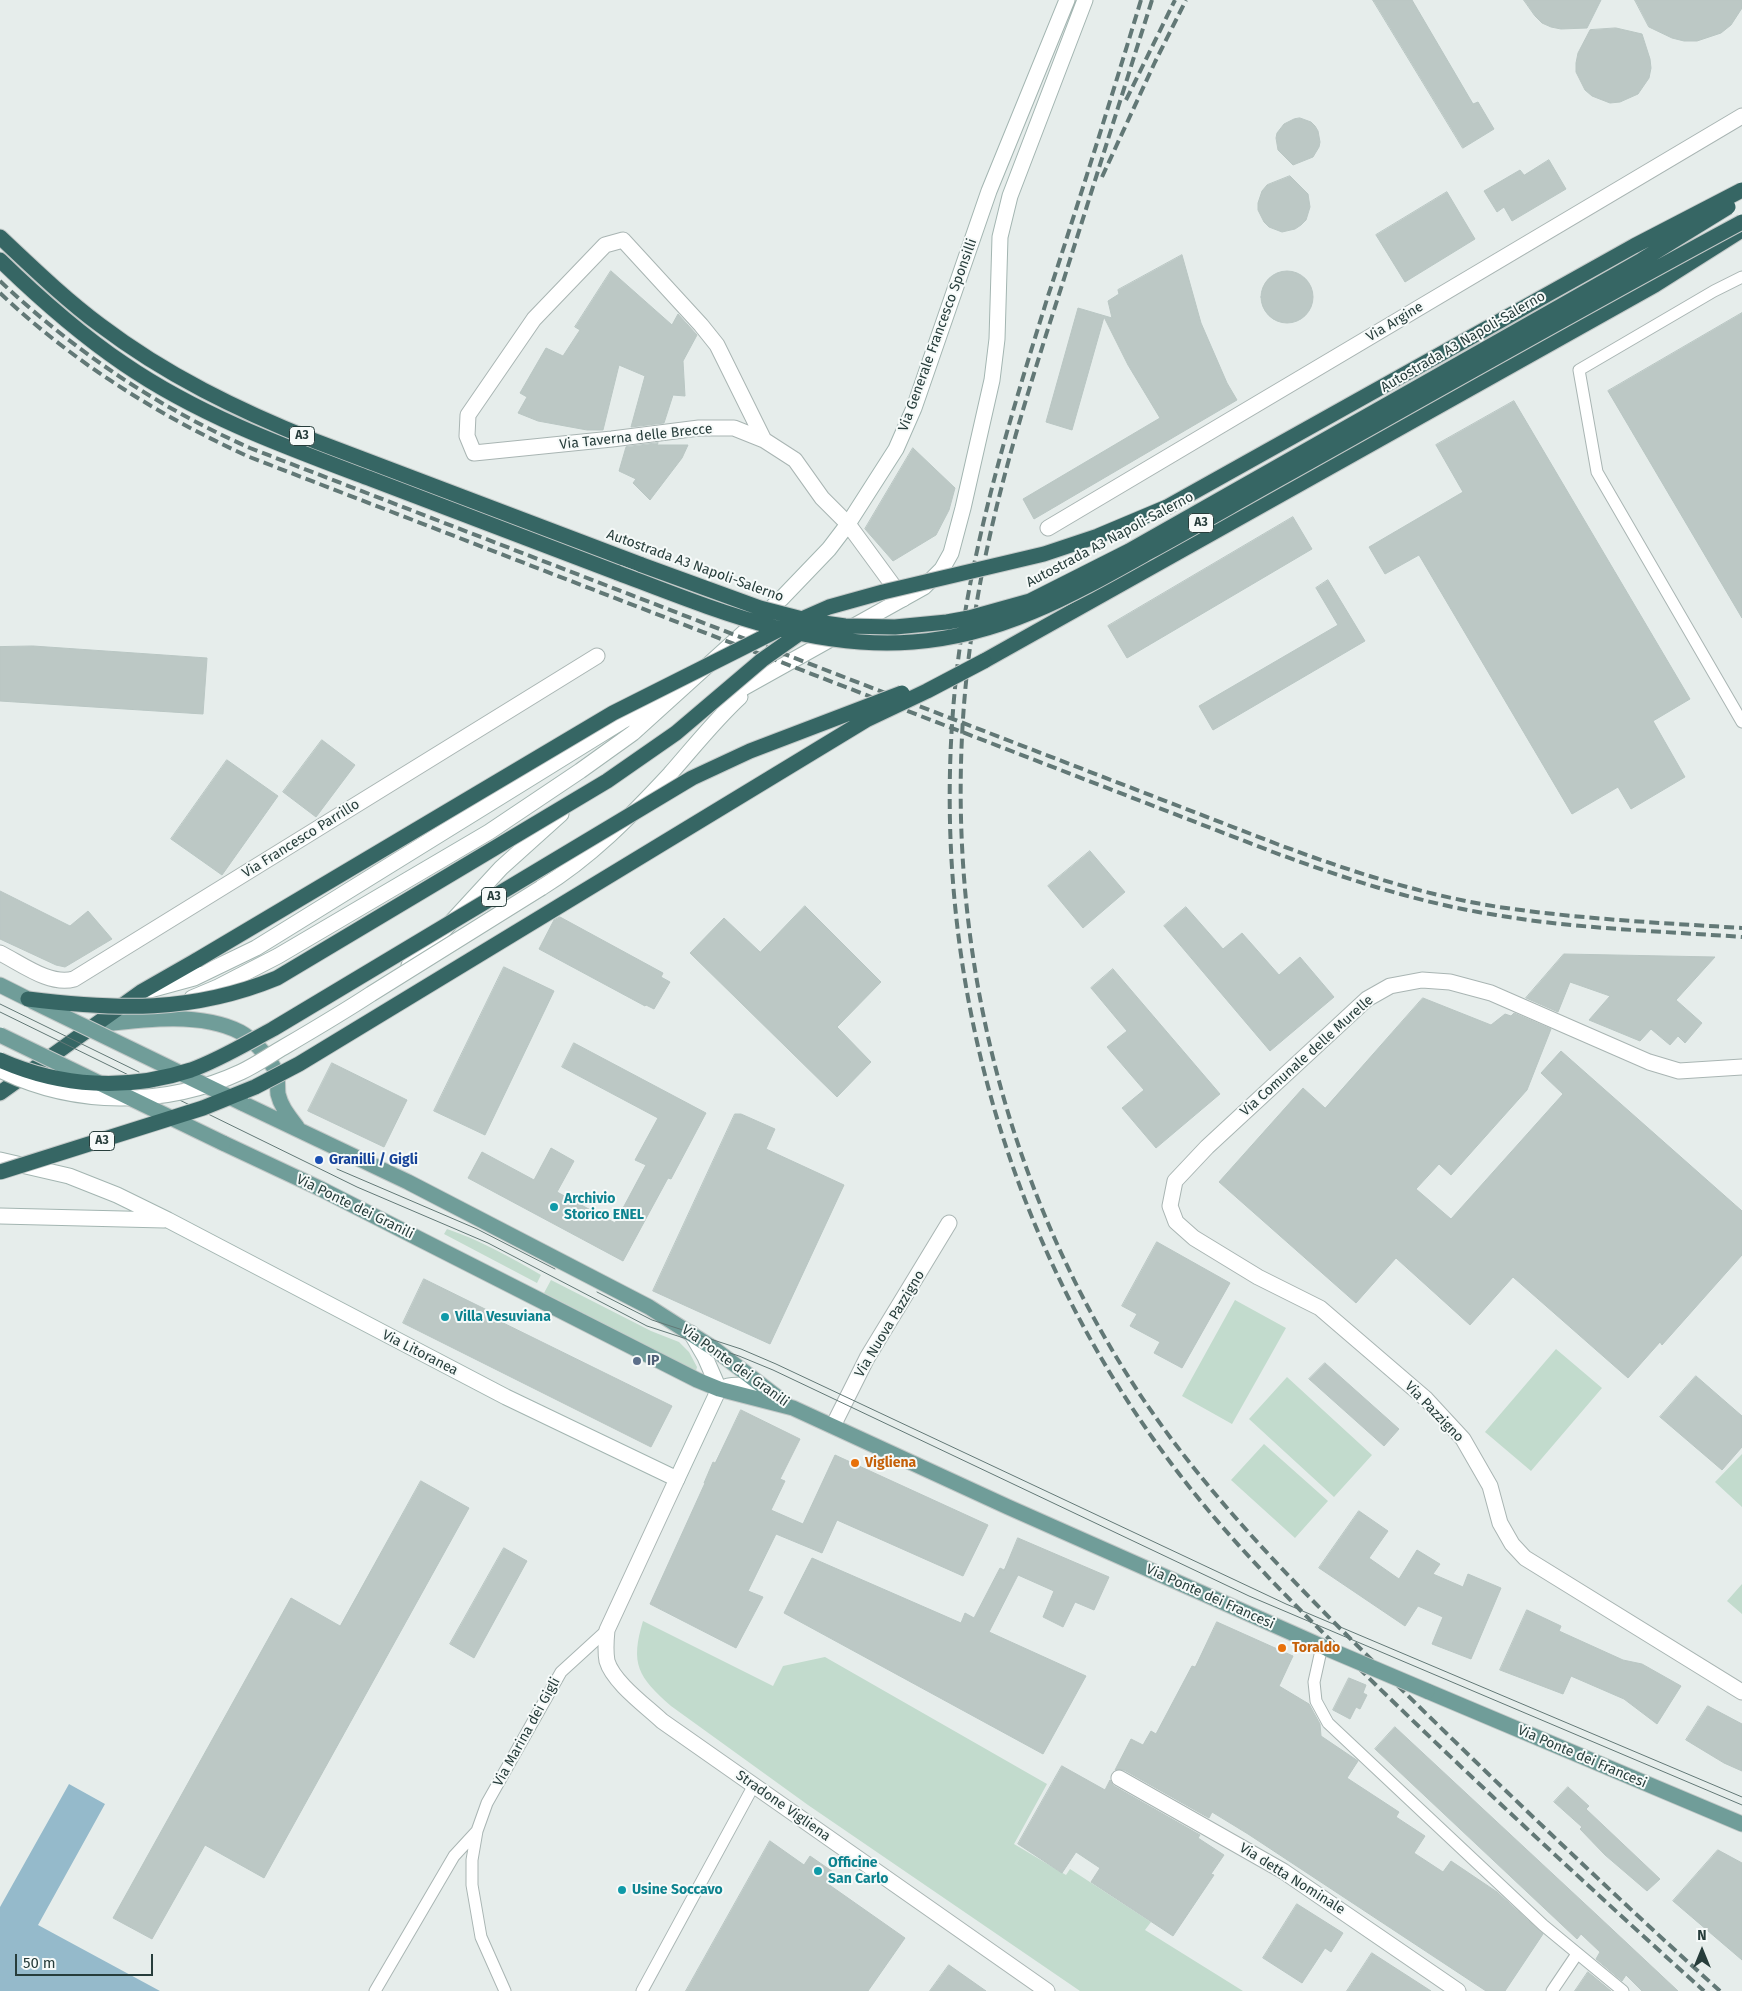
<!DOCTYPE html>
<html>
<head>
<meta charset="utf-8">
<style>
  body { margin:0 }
  #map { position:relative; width:1742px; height:1991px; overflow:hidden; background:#e6edeb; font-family:"Fira Sans",sans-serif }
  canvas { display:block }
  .north { position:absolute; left:1677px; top:1926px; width:50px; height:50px; -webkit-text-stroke:4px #f6faf9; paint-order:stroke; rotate:0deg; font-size:14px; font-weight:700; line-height:20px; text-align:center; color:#273d3b }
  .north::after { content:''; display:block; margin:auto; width:18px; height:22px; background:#273d3b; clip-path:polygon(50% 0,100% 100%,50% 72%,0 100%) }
  .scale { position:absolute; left:15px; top:1954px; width:138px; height:22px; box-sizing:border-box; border:2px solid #273d3b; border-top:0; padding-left:6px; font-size:15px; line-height:18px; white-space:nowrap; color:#273d3b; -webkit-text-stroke:4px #f6faf9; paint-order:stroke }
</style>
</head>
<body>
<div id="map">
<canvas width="1742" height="1991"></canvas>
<div class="north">N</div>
<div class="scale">50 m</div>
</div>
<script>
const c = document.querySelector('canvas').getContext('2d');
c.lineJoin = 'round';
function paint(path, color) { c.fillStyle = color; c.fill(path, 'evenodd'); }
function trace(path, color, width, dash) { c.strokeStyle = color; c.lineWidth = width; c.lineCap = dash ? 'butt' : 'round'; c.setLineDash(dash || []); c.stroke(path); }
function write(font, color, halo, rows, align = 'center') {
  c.font = font + ' "Fira Sans",sans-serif'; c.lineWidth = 4; c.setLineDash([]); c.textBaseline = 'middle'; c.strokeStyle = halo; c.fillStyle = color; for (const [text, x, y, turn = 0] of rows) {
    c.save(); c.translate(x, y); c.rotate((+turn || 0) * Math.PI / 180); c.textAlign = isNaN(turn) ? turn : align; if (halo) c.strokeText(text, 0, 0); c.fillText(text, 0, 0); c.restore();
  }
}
const green = new Path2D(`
  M447 1229C480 1240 510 1257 541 1275L537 1283 444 1234Z
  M551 1280 651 1331 679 1342 689 1352 697 1367 696 1371 544 1293Z
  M1235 1300 1286 1328 1232 1424 1182 1396Z
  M1556 1349 1602 1388 1531 1471 1485 1432Z
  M1287 1377 1372 1455 1334 1497 1249 1419Z
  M1264 1444 1328 1501 1295 1538 1231 1480Z
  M1742 1454V1507L1715 1482Z
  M1742 1584V1614L1727 1601Z
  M643 1621 773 1686 783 1666 825 1657 1047 1784 1014 1844 1066 1875 1070 1869 1151 1922 1145 1930 1243 1991H1080L808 1805 671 1706C638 1677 630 1664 643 1621Z`);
const water = new Path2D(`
  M69 1784 105 1804 38 1925 160 1991H0V1907Z`);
const building = new Path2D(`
  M1373 0H1412L1473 104 1478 102 1494 129 1463 148Z
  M1524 0H1601L1587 28 1561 29 1551 27 1542 23 1535 16Z
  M1635 0H1742V8L1731 25 1721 33 1697 41H1684L1672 38 1649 27Z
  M1616 28 1642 34 1650 59 1651 68 1649 78 1638 94 1620 102 1610 103 1592 96 1585 90 1576 72V63L1578 53 1590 30Z
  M1300 118 1311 122 1315 126 1318 131 1320 142 1319 147 1313 157 1293 165 1278 150 1276 138 1277 133 1284 124 1294 119Z
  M1549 160 1566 189 1512 221 1504 207 1497 212 1484 191 1520 170 1524 175Z
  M1290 176 1308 194 1310 207 1306 220 1301 225 1295 229 1282 232 1269 227 1264 222 1258 210V203L1262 191 1267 185Z
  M1447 192 1475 239 1405 282 1376 235Z
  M1182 255 1201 323 1227 383 1237 400 1034 519 1023 499 1160 418 1128 365 1104 317 1072 430 1046 422 1078 308 1112 318 1108 301 1119 294 1118 290Z
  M1261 297a26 26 0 1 1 52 0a26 26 0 1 1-52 0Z
  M611 271 672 325 678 314 697 335 683 361 685 396 673 395 664 423 631 427 645 376 619 365 603 430H587L538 421 518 413 527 397 520 393 546 348 563 356 580 330 575 327Z
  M1742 313V618L1608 391Z
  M1514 401 1690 699 1653 721 1685 777 1631 809 1618 787 1572 814 1419 555 1385 574 1369 547 1463 492 1436 445Z
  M658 443 657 445H688L682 458 650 500 633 483 636 479 619 471 626 447Z
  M913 448 955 488 949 510 936 535 893 561 865 529Z
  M1293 517 1312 549 1127 658 1108 626Z
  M1328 580 1365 641 1213 730 1199 706 1338 625 1316 588Z
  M33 646 207 658 203 714 0 701V647Z
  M322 740 355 765 316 817 283 792Z
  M227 760 278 796 222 875 171 839Z
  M1090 851 1125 892 1083 928 1048 886Z
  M0 891 70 926 88 911 112 939 65 967 56 965 0 939Z
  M805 906 881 982 837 1027 871 1062 837 1097 690 953 724 918 760 952Z
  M1186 907 1223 949 1242 933 1279 975 1300 957 1334 997 1270 1051 1164 926Z
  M560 917 663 973 661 977 670 982 654 1009 646 1005 645 1006 539 949 554 920Z
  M1564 954 1715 957 1676 1000 1702 1023 1685 1043 1678 1036 1670 1045 1651 1029 1640 1041 1589 1020 1610 996 1570 982 1558 1012 1526 998Z
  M504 967 554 991 485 1135 434 1111Z
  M1113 969 1220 1094 1156 1148 1122 1108 1144 1090 1107 1047 1127 1031 1091 988Z
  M1423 998 1491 1025 1505 1014 1511 1016 1514 1013 1551 1029 1527 1090 1451 1175 1439 1164 1416 1189 1451 1219 1563 1094 1541 1073 1561 1051 1742 1211V1255L1662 1345 1660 1342 1628 1378 1513 1277 1470 1325 1396 1258 1356 1303 1219 1182 1303 1088 1325 1108Z
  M574 1043 706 1113 671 1179 668 1178 623 1261 468 1178 482 1152 534 1180 551 1148 574 1161 557 1192 615 1223 646 1165 635 1160 658 1118 562 1067Z
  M332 1063 407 1100 384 1147 308 1111Z
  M735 1114H741L775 1129 766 1149 844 1185 770 1344 653 1291Z
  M1157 1242 1230 1283 1182 1368 1154 1353 1160 1342 1130 1326 1137 1314 1122 1306Z
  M424 1279 487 1310 485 1314 672 1406 651 1447 403 1323Z
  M1325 1363 1399 1429 1384 1446 1309 1379Z
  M1696 1376 1742 1416V1447L1722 1470 1660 1417Z
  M741 1410 800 1439 780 1479 785 1481 771 1510 803 1524 835 1455 988 1525 963 1576 837 1520 822 1553 776 1534 748 1591 763 1597 736 1648 650 1604 705 1483H704L713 1462 715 1463Z
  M421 1481 469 1508 264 1878 205 1845 152 1939 113 1918 291 1598 340 1626Z
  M1359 1511 1388 1531 1369 1558 1399 1579 1417 1550 1440 1564 1433 1574 1463 1587 1468 1574 1501 1588 1471 1659 1432 1644 1443 1617 1418 1606 1405 1626 1319 1568Z
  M1018 1538 1109 1577 1094 1610 1075 1602 1063 1627 1043 1617 1054 1591 1018 1575 989 1632 1086 1676 1043 1754 784 1613 812 1558 961 1623 965 1613 974 1618 1000 1568 1004 1570Z
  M504 1548 527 1561 474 1658 450 1644Z
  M1527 1610 1561 1626 1559 1631 1623 1660 1642 1664 1681 1686 1657 1724 1624 1699 1571 1676 1563 1694 1500 1670Z
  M1217 1622 1293 1656 1279 1686 1309 1704 1320 1724 1321 1736 1358 1761 1347 1778 1399 1812 1396 1817 1425 1836 1414 1853 1443 1872 1451 1861 1497 1892 1543 1934 1505 1991H1486L1248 1834 1212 1812 1209 1818 1124 1770H1115L1131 1739 1143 1745 1151 1731 1156 1734 1192 1666 1195 1667Z
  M1349 1678 1366 1685 1363 1693 1367 1695 1360 1709 1356 1707 1350 1719 1333 1710Z
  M1708 1706 1742 1724V1771L1724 1763 1686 1740Z
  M1395 1727 1598 1916 1678 1991H1642L1626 1975 1622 1981 1596 1959 1600 1952 1581 1934 1577 1939 1375 1749Z
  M1062 1766 1105 1790 1110 1780 1114 1786 1200 1835 1198 1838 1224 1855 1211 1874 1214 1875 1173 1936 1091 1882 1100 1868 1076 1852 1062 1873 1018 1844Z
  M1568 1787 1589 1806 1586 1809 1660 1879 1647 1891 1605 1855 1580 1829 1582 1827 1554 1802Z
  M770 1841 804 1865 810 1856 836 1874 828 1884 905 1938 868 1991H686Z
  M1718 1850 1742 1863V1960L1673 1901Z
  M1297 1904 1343 1933 1331 1952 1325 1948 1302 1983 1263 1958Z
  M1372 1953 1431 1991H1347Z
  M949 1965 986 1991H930Z
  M1588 1972 1611 1991H1575Z`);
const lane = new Path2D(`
  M1742 277 1714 291 1579 370 1597 472 1742 722
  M1322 1646 1314 1682 1316 1701 1328 1723 1543 1925 1623 1991
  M375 1991 454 1856 477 1831
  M505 1991 481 1937 472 1885V1860L477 1831 487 1803 561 1672 607 1630
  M642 1991 754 1785
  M1552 1991 1577 1954`);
const street = new Path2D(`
  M764 440 717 345 701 325 623 240 605 245 534 319 468 415 467 436 474 453 612 439 699 428H734L764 440 795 460 822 498 848 524 903 599
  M1048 528 1742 116
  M0 953C22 964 50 986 74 979L597 656
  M1742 1067 1679 1071 1649 1062 1491 993 1450 982 1422 980 1390 986 1367 999 1207 1147 1175 1181 1170 1206 1176 1222 1194 1238 1258 1277 1320 1308 1426 1399 1463 1439 1490 1486 1500 1523 1512 1544 1525 1558 1742 1692
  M833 1426 867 1358 949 1223
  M677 1479 607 1630C606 1640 605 1650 607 1661 613 1682 646 1706 662 1721L1047 1991
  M1119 1778 1283 1871 1458 1991`);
const secondary = new Path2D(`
  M718 702 924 587 942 569 951 553 963 508 992 380 997 339 1000 237 1010 196 1085 0
  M541 888C590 858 631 816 670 774 693 748 714 721 740 697
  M409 965 420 956 501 868 561 814
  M150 990 194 978 256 948 621 722 659 701
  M192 998 218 987 278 956 489 832 580 771 633 733 781 599 829 549 848 524 896 449 914 408 989 191 1067 0
  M0 1160 69 1176 117 1195 168 1220 506 1397 677 1479 719 1389
  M0 1216 164 1220
  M691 1333 705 1357 719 1389
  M719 1389C741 1380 754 1389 774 1398`);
const primary = new Path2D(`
  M0 985 28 999
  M96 1025C139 1020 200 1011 240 1032 253 1039 267 1055 274 1068 279 1075 277 1086 278 1094 281 1107 289 1116 297 1127
  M242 1103 408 1182 649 1307 713 1348 785 1403
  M223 1143 321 1189 697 1380 719 1389 793 1408 1008 1507 1328 1649
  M1427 1691 1742 1824`);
const highway = new Path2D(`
  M0 237C32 267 65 299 100 325 166 375 238 410 315 441L642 565
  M0 260C39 298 80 334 124 364 200 416 286 447 371 479 453 510 536 542 618 573
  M984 661 1655 285 1742 230
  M0 1093 141 992 197 960`);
const tram = new Path2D(`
  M0 1004 139 1072
  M0 1012 357 1187 488 1243 647 1326 739 1356 773 1370 1249 1596 1742 1805
  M337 1169 477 1229 555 1269
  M597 1292 652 1320 741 1349 776 1364 1286 1604 1742 1797`);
const rail = new Path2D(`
  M1141 0C1111 99 1080 198 1048 296 1015 402 982 509 964 619 915 920 993 1233 1180 1475 1238 1551 1308 1618 1376 1685 1483 1789 1593 1891 1704 1991
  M1152 0C1122 95 1092 190 1062 285 1028 391 994 497 976 607 930 880 988 1168 1143 1399 1214 1504 1304 1593 1394 1682 1501 1787 1609 1891 1720 1991
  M1126 100 1175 0
  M1102 177 1155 62 1186 0
  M0 281C74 351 157 407 250 448L1277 844C1349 871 1423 895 1499 907 1580 919 1661 923 1742 928
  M0 293C73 362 156 414 247 456L1273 852C1346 879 1419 903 1496 915 1577 929 1660 931 1742 937`);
const secondaryBridge = new Path2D(`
  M0 1070C74 1107 166 1107 241 1072 256 1065 270 1055 284 1047 313 1030 342 1013 371 994 428 959 484 923 541 888`);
const primaryBridge = new Path2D(`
  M32 1001 242 1103
  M0 1035 223 1143
  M1328 1649 1427 1691`);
const highwayBridge = new Path2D(`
  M642 565 760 608 810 621 845 626 895 627 947 622 969 618 1030 601 1129 551 1642 260 1728 207
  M618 573C713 609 809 650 913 642 1001 636 1074 594 1149 552 1193 528 1236 503 1279 479 1433 393 1587 305 1742 222
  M197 960 613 713 788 625 829 607 883 592 1044 554 1098 536 1167 507 1634 246 1742 190
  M28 999C117 1010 192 1013 277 978L607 781 676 733 762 660 803 631
  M0 1060C61 1087 127 1091 191 1070 219 1060 247 1043 273 1029L692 778 750 751 902 693
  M0 1172 203 1108 255 1087 299 1064 866 720 927 691 984 661`);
const markers = [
  [319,1160,5,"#1a4fb4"],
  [554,1207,5,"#0f9aa8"],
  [445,1317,5,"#0f9aa8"],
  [637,1361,5,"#5c6f8a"],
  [855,1463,5,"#e8710a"],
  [1282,1648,5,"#e8710a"],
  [818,1871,5,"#0f9aa8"],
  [622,1890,5,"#0f9aa8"]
];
const shields = [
  [302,436,25],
  [1201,523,25],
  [494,897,25],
  [102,1141,25]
];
const shieldNames = [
  ["A3",302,436],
  ["A3",1201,523],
  ["A3",494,897],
  ["A3",102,1141]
];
const streetNames = [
  ["Via Argine",1395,322,-31],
  ["Via Generale Francesco Sponsilli",938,335,-70],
  ["Autostrada A3 Napoli-Salerno",1463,342,-30],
  ["Via Taverna delle Brecce",636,437,-6],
  ["Autostrada A3 Napoli-Salerno",1110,540,-28],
  ["Autostrada A3 Napoli-Salerno",695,566,20],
  ["Via Francesco Parrillo",301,839,-32],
  ["Via Comunale delle Murelle",1307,1056,-42],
  ["Via Ponte dei Granili",355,1207,26],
  ["Via Nuova Pazzigno",890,1324,-59],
  ["Via Litoranea",420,1353,27],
  ["Via Ponte dei Granili",735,1366,36],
  ["Via Pazzigno",1434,1412,46],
  ["Via Ponte dei Francesi",1210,1597,24],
  ["Via Marina dei Gigli",527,1732,-61],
  ["Via Ponte dei Francesi",1582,1757,23],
  ["Stradone Vigliena",783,1806,35],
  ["Via detta Nominale",1292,1879,32]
];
const transitNames = [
  ["Granilli / Gigli",329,1160]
];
const cultureNames = [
  ["Archivio",564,1199],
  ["Storico ENEL",564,1215],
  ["Villa Vesuviana",455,1317],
  ["Officine",828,1863],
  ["San Carlo",828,1879],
  ["Usine Soccavo",632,1890]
];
const serviceNames = [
  ["IP",647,1361]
];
const foodNames = [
  ["Vigliena",865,1463],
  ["Toraldo",1292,1648]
];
paint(green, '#c2dbcd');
paint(water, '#95bacb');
paint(building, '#bcc8c5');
trace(building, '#b9c6c3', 1);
trace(lane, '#a9b5b3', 13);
trace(street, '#a9b5b3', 17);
trace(secondary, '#a3b5b1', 17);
trace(primary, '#c3c9c8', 17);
trace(highway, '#c3c9c8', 17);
trace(lane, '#fff', 11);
trace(street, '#fff', 15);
trace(secondary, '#fff', 15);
trace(primary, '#709d99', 15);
trace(highway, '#366664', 15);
trace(tram, '#627876', 1);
trace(rail, '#627876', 4, [10, 5]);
trace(secondaryBridge, '#a3b5b1', 17, []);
trace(primaryBridge, '#c3c9c8', 17, []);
trace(highwayBridge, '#c3c9c8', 17, []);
trace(secondaryBridge, '#fff', 15);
trace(primaryBridge, '#709d99', 15);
trace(highwayBridge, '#366664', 15);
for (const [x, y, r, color] of markers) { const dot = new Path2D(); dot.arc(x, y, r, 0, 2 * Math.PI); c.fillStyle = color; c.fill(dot); trace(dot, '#f6faf9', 2); }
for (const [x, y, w] of shields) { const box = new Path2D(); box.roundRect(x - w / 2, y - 9.5, w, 19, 4); c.fillStyle = '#f6faf9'; c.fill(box); trace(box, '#273d3b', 1); }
write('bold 12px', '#273d3b', null, shieldNames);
write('14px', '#273d3b', '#f6faf9', streetNames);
write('bold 14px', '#164399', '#f6faf9', transitNames, 'left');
write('bold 14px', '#0d838f', '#f6faf9', cultureNames, 'left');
write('bold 14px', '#4e5e75', '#f6faf9', serviceNames, 'left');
write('bold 14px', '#c56008', '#f6faf9', foodNames, 'left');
</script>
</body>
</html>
